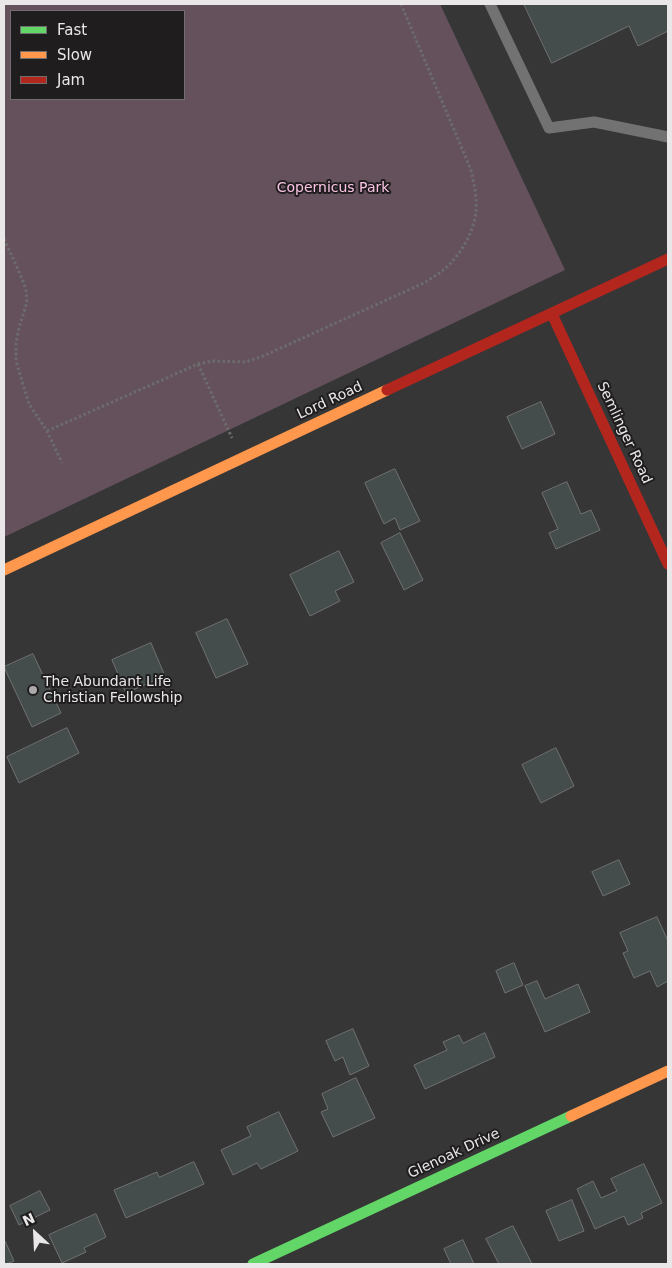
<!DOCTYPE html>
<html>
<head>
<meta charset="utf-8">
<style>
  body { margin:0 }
  #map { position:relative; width:672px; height:1268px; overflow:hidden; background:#373637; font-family:"DejaVu Sans",sans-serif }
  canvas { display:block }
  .frame { position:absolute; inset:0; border:5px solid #e9e7e8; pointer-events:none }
  .legend { position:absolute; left:10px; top:10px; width:175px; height:90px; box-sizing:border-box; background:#1f1d1e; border:1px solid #706e6f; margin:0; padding:6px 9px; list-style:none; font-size:15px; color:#e9e7e8 }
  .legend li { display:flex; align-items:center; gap:10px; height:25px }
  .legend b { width:25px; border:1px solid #706e6f }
  .north { position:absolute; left:10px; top:1208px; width:50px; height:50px; -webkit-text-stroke:4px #1f1d1e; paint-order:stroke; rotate:335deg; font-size:14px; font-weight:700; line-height:20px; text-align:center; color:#e9e7e8 }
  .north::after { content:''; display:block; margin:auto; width:18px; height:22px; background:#e9e7e8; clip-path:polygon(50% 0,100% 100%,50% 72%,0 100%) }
</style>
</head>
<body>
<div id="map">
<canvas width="672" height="1268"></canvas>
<div class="frame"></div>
<ul class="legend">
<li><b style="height:6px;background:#63d668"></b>Fast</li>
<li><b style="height:6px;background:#ff974d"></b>Slow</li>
<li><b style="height:6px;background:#b3261e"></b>Jam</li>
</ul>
<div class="north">N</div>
</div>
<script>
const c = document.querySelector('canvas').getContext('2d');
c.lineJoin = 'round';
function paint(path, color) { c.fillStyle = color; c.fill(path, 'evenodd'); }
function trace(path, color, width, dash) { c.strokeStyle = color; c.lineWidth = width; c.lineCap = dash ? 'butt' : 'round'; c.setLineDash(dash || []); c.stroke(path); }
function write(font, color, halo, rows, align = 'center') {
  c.font = font + ' "DejaVu Sans",sans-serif'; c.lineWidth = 4; c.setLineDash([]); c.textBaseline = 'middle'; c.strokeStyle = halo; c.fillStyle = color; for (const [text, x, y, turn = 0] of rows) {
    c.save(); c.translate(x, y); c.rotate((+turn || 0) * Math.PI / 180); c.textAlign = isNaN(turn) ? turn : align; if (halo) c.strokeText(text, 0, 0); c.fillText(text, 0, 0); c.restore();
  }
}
const green = new Path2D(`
  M4 4H440L565 270 4 537ZM11 11H184V99H11Z`);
const building = new Path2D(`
  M524 4H668V31L638 46 629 26 552 63Z
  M541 402 555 434 522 449 507 417Z
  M395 469 420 521 400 530 395 518 384 524 365 483Z
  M567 482 581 514 591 510 600 530 556 549 549 533 558 529 542 493Z
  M400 533 423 580 404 590 381 543Z
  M339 551 354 582 335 591 340 601 310 616 290 575Z
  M227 619 248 664 216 678 196 633Z
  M151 643 165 676 126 693 112 660Z
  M33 654 61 713 32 727 4 667Z
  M67 728 79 753 19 783 7 757Z
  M556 748 574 786 541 803 522 765Z
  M619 860 630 884 603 896 592 872Z
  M657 917 668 941V981L657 987 650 971 634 978 623 953 628 951 620 933Z
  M514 963 523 985 505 993 496 971Z
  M537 981 545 999 578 984 590 1012 545 1032 525 986Z
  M353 1029 369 1066 350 1075 343 1057 335 1061 326 1041Z
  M485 1033 495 1057 425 1089 414 1065 447 1050 443 1042 459 1035 463 1043Z
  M356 1078 375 1118 333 1137 321 1112 328 1109 322 1094Z
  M279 1112 298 1151 261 1169 257 1163 233 1175 221 1150 251 1136 247 1127Z
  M194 1162 204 1184 126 1218 114 1190 157 1172 159 1177Z
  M644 1164 662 1203 641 1213 643 1218 628 1225 624 1216 595 1229 577 1189 593 1181 601 1198 617 1191 611 1179Z
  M40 1191 50 1210 19 1225 10 1206Z
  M572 1200 584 1231 559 1241 546 1211Z
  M96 1214 106 1237 84 1248 86 1252 62 1263 49 1235Z
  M513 1226 532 1264H511L510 1263 507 1264H499L486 1239Z
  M463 1240 474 1264H451L444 1249Z
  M4 1241H5L14 1261 6 1264H4Z`);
const path = new Path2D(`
  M4 239 21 276 26 290 27 302 19 328 16 343V361L29 404 47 431 62 463
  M198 364 232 438
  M47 431 198 364 212 361 245 362 261 357 426 282C431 278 437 275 442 271 459 258 475 231 476 210 477 196 474 183 471 170L401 4`);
const lane = new Path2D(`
  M490 4 549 128 594 122 668 137`);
const fast = new Path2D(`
  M253 1264 571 1116`);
const slow = new Path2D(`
  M4 570 387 390
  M571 1116 668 1071`);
const jam = new Path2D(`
  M552 314 668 564
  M387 390 668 259`);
const markers = [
  [33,690,5,"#aba9aa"]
];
const parkNames = [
  ["Copernicus Park",333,188]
];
const streetNames = [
  ["Lord Road",330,401,-25],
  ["Semlinger Road",624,433,65],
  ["Glenoak Drive",454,1154,-25]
];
const poiNames = [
  ["The Abundant Life",43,682],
  ["Christian Fellowship",43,698]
];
paint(green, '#64515c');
paint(building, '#454d4c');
trace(building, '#707171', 1);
trace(path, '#6d6c6c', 3, [2.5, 2.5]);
trace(lane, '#737273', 11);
trace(fast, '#63d668', 11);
trace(slow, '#ff974d', 11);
trace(jam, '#b3261e', 11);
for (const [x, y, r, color] of markers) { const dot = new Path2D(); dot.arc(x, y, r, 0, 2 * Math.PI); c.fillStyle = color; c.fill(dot); trace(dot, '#1f1d1e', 2); }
write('14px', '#fac4e5', '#1f1d1e', parkNames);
write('14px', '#e9e7e8', '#1f1d1e', streetNames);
write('14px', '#e9e7e8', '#1f1d1e', poiNames, 'left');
</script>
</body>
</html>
